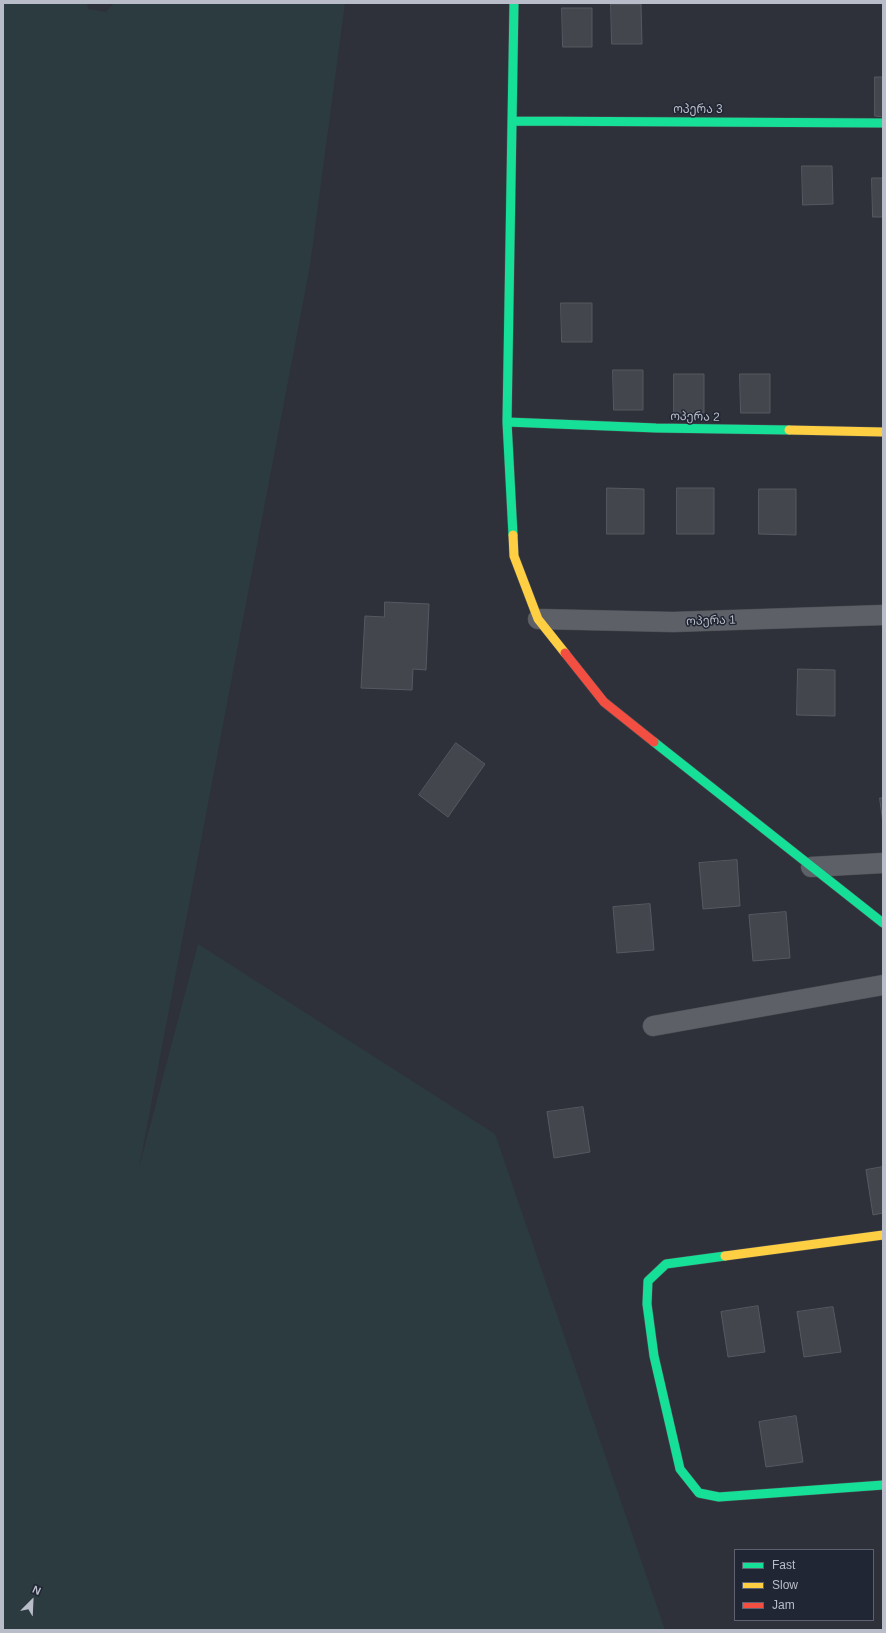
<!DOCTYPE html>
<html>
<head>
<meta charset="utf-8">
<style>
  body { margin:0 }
  #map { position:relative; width:886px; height:1633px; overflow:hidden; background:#2e3139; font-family:Arial,sans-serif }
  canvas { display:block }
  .frame { position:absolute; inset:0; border:4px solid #b9bdc9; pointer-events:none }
  .legend { position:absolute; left:734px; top:1549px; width:140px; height:72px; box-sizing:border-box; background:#212634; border:1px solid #5e6270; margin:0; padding:5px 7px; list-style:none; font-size:12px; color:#b9bdc9 }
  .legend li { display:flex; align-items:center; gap:8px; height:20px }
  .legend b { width:20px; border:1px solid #5e6270 }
  .north { position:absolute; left:12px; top:1581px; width:40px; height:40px; -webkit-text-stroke:3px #212634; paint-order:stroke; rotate:24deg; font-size:11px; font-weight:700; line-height:16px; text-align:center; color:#b9bdc9 }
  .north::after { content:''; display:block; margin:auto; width:14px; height:18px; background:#b9bdc9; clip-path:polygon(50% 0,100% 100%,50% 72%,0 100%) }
</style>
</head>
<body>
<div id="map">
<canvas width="886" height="1633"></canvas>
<div class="frame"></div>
<ul class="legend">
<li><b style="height:5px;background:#16e098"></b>Fast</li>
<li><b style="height:5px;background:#ffcf43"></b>Slow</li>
<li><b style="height:5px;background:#f24e42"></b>Jam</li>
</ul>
<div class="north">N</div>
</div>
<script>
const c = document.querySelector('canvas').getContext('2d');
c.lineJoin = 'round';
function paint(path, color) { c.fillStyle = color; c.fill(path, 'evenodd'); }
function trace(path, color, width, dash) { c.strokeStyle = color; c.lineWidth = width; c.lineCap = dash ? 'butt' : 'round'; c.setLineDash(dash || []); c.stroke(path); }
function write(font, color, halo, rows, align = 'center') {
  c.font = font + ' Arial,"Noto Sans Georgian",sans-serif'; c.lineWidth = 3; c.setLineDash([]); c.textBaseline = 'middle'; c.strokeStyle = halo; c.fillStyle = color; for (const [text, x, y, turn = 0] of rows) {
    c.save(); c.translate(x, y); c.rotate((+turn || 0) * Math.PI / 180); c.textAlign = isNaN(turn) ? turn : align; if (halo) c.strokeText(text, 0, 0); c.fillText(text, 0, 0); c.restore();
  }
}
const green = new Path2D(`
  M3 3H87L88 9 106 12 114 3H345L310 265 139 1168 198 944 495 1134 665 1630H3Z`);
const building = new Path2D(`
  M611 4H641L642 44H612Z
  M562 8H592V47H563Z
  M875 77H883V117L875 116Z
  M802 166H832L833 204 803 205Z
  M872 178H883V217H873Z
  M561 303H592V342H562Z
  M613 370H643V410H614Z
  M674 374H704V413H674Z
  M740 374H770V413H741Z
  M607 488 644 489V534H607Z
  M677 488H714V534H677Z
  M759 489H796V535L759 534Z
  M385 602 429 604 426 670 413 669 412 690 361 688 365 616 384 617Z
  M798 669 835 670V716L797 715Z
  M456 743 485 764 448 817 419 795Z
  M880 798H883V823Z
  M737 860 740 906 703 909 699 863Z
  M650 904 654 950 617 953 613 907Z
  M786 912 790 958 753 961 749 915Z
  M583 1107 590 1152 554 1158 547 1112Z
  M883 1167V1213L873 1215 866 1170Z
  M758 1306 765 1352 728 1357 721 1312Z
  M833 1307 841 1352 804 1357 797 1312Z
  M796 1416 803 1462 766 1467 759 1422Z`);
const street = new Path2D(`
  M538 619 673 622 883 615
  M811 867 883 863
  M653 1026 883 985`);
const fast = new Path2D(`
  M513 121 883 123
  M507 422 656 428 789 430
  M513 535 507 422 514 3
  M654 742 883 923
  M725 1256 666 1264 648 1281 647 1304 654 1356 680 1469 699 1493 719 1497 883 1485`);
const slow = new Path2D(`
  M789 430 883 432
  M513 535 514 556 538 619 565 653
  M725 1256 883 1235`);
const jam = new Path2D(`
  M565 653 604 702 654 742`);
const streetNames = [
  ["ოპერა 3",698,110],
  ["ოპერა 2",695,417,1],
  ["ოპერა 1",711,621,-2]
];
paint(green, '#2c3b3f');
paint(building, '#43464d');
trace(building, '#565961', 1);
trace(street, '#4a4c52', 21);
trace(fast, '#4a4c52', 10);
trace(slow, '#4a4c52', 10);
trace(jam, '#4a4c52', 10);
trace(street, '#5e6067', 20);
trace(fast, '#16e098', 9);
trace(slow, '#ffcf43', 9);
trace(jam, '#f24e42', 9);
write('12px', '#b9bdc9', '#212634', streetNames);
</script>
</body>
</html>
